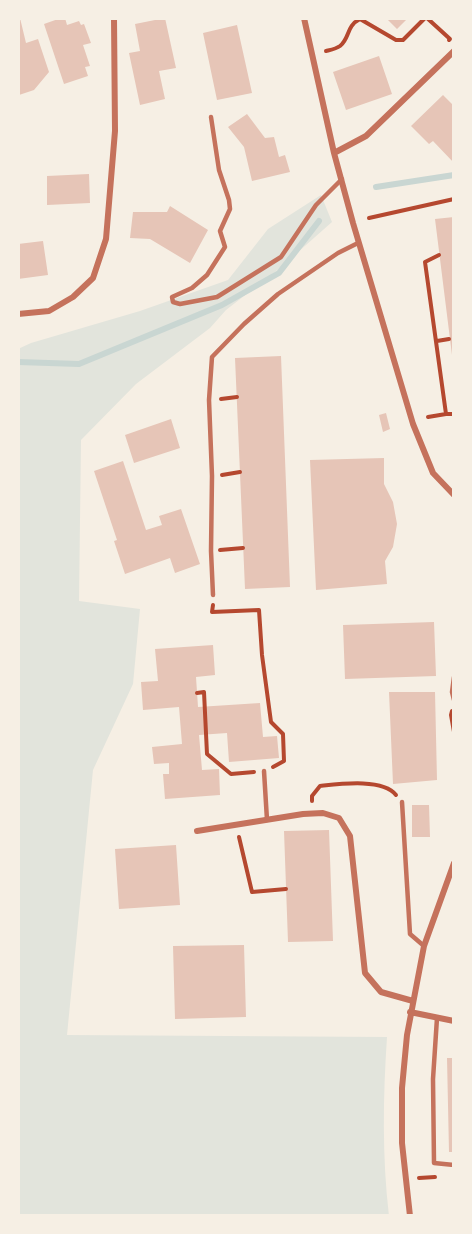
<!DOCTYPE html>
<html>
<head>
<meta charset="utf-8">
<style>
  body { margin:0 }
  #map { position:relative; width:472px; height:1234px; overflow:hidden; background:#f6efe4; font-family:"Fira Sans Condensed",sans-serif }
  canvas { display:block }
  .frame { position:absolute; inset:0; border:20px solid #f6efe4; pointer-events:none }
</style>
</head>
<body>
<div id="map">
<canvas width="472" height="1234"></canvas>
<div class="frame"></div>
</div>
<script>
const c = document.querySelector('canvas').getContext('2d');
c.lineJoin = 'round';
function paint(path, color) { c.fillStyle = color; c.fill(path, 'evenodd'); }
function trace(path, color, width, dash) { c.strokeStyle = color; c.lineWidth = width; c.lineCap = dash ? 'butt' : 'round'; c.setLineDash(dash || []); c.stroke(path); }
const green = new Path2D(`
  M321 195 332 222 280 268 226 310 210 328 136 384 81 440 79 601 140 609 133 684 93 770 67 1035 387 1037C383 1097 382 1156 389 1216H18V349L31 343 140 311 228 280 268 229Z`);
const stream = new Path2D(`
  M376 187 454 175
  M18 362 79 364 222 305 279 273 319 221`);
const building = new Path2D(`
  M18 18H20L26 43 38 39 49 72 34 90 19 95Z
  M61 18H65L67 25 79 21 81 25 84 24 91 43 83 45 90 66 85 67 88 76 64 84 44 24Z
  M165 18 176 68 159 71 165 99 140 105 129 53 140 51 135 24Z
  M386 18H408L397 29Z
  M237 25 252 93 217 100 203 33Z
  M379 56 392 94 346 110 333 72Z
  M443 95 454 106V163L433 141 429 144 411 126Z
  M247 114 265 138 274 137 279 157 285 155 290 172 252 181 244 147 228 127Z
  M89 174 90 203 47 205V176Z
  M170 206 208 230 190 263 150 239 130 238 133 212H167Z
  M454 217V363H453L435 219Z
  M43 241 48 275 18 279V244Z
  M281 356 290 587 245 589 235 358Z
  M386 413 390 429 383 432 379 415Z
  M171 419 180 448 134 463 125 435Z
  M384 458V484L393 502 397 524 393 547 385 561 387 584 316 590 310 460Z
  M123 461 146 530 162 525 159 516 181 509 200 564 175 573 170 558 125 574 114 541 117 540 94 471Z
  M434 622 436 676 345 679 343 625Z
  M213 645 215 675 196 677 198 707 260 703 263 737 277 736 279 758 229 762 227 733 199 735 202 770 219 769 220 795 165 799 163 774H169V763L154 764 152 747 182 744 179 707 143 710 141 682 158 681 155 649Z
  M389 692H435L437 780 393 784Z
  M412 805H429L430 837H412Z
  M329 830 333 941 288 942 284 831Z
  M176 845 180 905 119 909 115 849Z
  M244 945 246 1017 175 1019 173 946Z
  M447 1058H454V1152H449Z`);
const path = new Path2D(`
  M427 18 450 39 449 40
  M326 51C330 50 336 49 340 46 350 38 346 26 360 19L396 40H403L425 18
  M369 218 454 199
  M437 341 449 339
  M221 399 237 397
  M446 414H454
  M428 417 446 414 425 262 439 255
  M222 475 240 472
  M220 550 243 548
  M213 605 212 612 259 610 262 655 271 722 283 734 284 761 273 767
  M197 693 204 692 207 754 231 774 254 772
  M452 711 451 715 454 732
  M312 801V796L320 786C339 784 383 778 396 795
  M239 837 252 892 286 889
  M419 1178 435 1177`);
const service = new Path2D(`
  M211 117 219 170 229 200 230 209 220 231 225 247 207 275 192 288 172 297 173 302 180 304 217 297 281 257 316 205 342 179
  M213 595 211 551 212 476 209 400 212 357 244 324 278 294 338 253 358 243
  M454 677 452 692 454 700
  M264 771 267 820
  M402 802 410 934 424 946
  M437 1018 433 1079 434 1163 454 1165`);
const minor = new Path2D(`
  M304 18 334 153 353 223 413 424 433 473 454 495
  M334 153 366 136 454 51
  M18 314 49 311 73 297 93 278 106 239 115 131 114 18
  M197 831 303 814 323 813 339 818 350 836 365 973 381 992 413 1001
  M410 1012 454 1021
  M410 1216 402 1143V1088L407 1035 424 946 454 863`);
paint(green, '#e2e4dc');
trace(stream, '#c9d6d2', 6);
paint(building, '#e6c5b7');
trace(path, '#b5482f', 4);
trace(service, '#c5725c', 4.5);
trace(minor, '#c5725c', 6);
</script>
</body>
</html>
